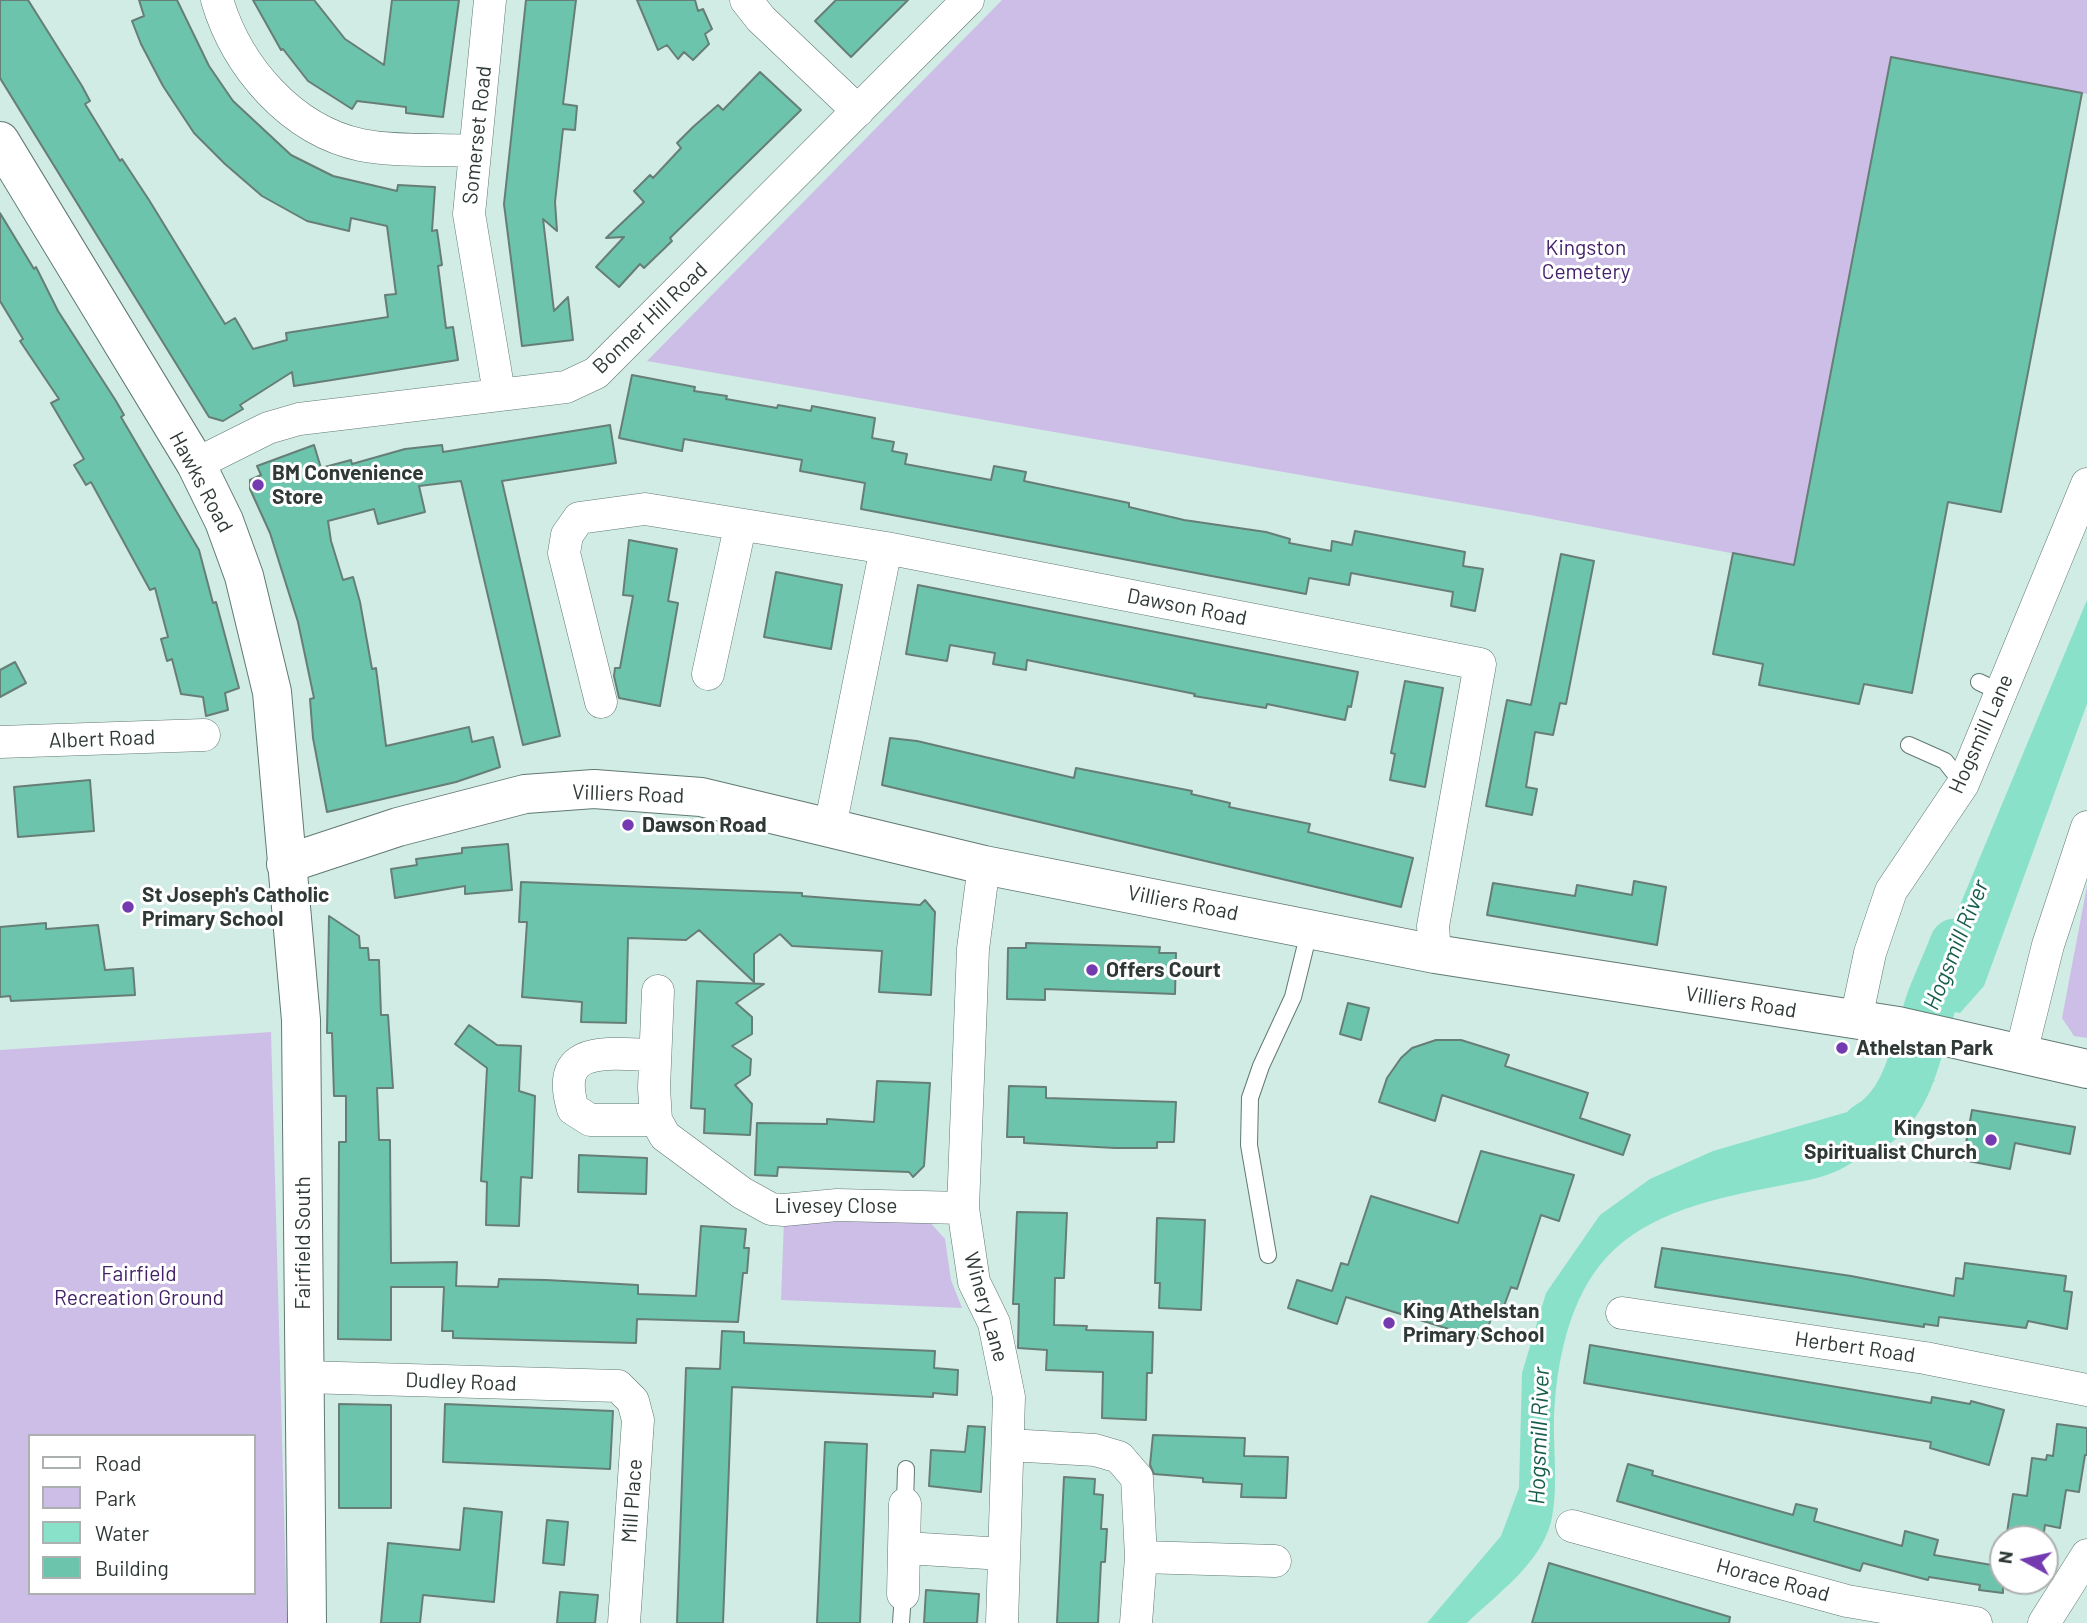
<!DOCTYPE html>
<html>
<head>
<meta charset="utf-8">
<style>
  body { margin:0 }
  #map { position:relative; width:2087px; height:1623px; overflow:hidden; background:#d1ece4; font-family:Barlow,sans-serif }
  canvas { display:block }
  .legend { position:absolute; left:28px; top:1434px; width:228px; height:161px; box-sizing:border-box; background:#fff; border:2px solid #acb0af; margin:0; padding:9px 12px; list-style:none; font-size:21px; color:#2f3936 }
  .legend li { display:flex; align-items:center; gap:14px; height:35px }
  .legend b { width:35px; border:2px solid #acb0af }
  .north { position:absolute; left:1989px; top:1525px; width:70px; height:70px; box-sizing:border-box; background:#fff; border:2px solid #acb0af; border-radius:50%; rotate:278deg; font-size:19px; font-weight:700; line-height:28px; text-align:center; color:#2f3936 }
  .north::after { content:''; display:block; margin:auto; width:24px; height:32px; background:#743bb1; clip-path:polygon(50% 0,100% 100%,50% 72%,0 100%) }
</style>
</head>
<body>
<div id="map">
<canvas width="2087" height="1623"></canvas>
<ul class="legend">
<li><b style="height:9px;background:#fff"></b>Road</li>
<li><b style="height:19px;background:#cdbee7"></b>Park</li>
<li><b style="height:19px;background:#8ae1c9"></b>Water</li>
<li><b style="height:19px;background:#6dc4ac"></b>Building</li>
</ul>
<div class="north">N</div>
</div>
<script>
const c = document.querySelector('canvas').getContext('2d');
c.lineJoin = 'round';
function paint(path, color) { c.fillStyle = color; c.fill(path, 'evenodd'); }
function trace(path, color, width, dash) { c.strokeStyle = color; c.lineWidth = width; c.lineCap = dash ? 'butt' : 'round'; c.setLineDash(dash || []); c.stroke(path); }
function write(font, color, halo, rows, align = 'center') {
  c.font = font + ' Barlow,sans-serif'; c.lineWidth = 6; c.setLineDash([]); c.textBaseline = 'middle'; c.strokeStyle = halo; c.fillStyle = color; for (const [text, x, y, turn = 0] of rows) {
    c.save(); c.translate(x, y); c.rotate((+turn || 0) * Math.PI / 180); c.textAlign = isNaN(turn) ? turn : align; if (halo) c.strokeText(text, 0, 0); c.fillText(text, 0, 0); c.restore();
  }
}
const green = new Path2D(`
  M1002 0H2087V94L1891 57 1794 565 1530 515 647 361Z
  M2087 886V1038L2074 1036 2062 1018Z
  M271 1032 287 1623H0V1050ZM30 1436H254V1593H30Z
  M927 1219 945 1239 951 1280 962 1308 781 1300 784 1220Z`);
const water = new Path2D(`
  M2087 600V704L1984 986 1960 1013 1918 1006Z
  M1904 1076 1935 1080C1907 1113 1878 1151 1839 1170 1821 1179 1797 1182 1778 1186 1718 1198 1648 1211 1605 1259 1572 1296 1559 1352 1555 1401 1551 1440 1560 1483 1551 1522 1540 1564 1497 1594 1467 1623H1427L1501 1536 1519 1488 1522 1373 1546 1293 1600 1215 1650 1179 1713 1151 1861 1108Z`);
const river = new Path2D(`
  M1867 1128C1911 1104 1917 1043 1932 1000 1939 981 1948 963 1955 944`);
const building = new Path2D(`
  M0 0H28L82 86 90 101 85 104 120 161 122 159 149 200 225 324 235 318 253 349 287 340 286 333 388 317 385 295 396 294 387 226 351 218 349 231 307 221 262 196 225 164 194 133 163 86 141 44 132 21 144 16 139 0H177L209 66 233 101 291 155 333 176 397 191 398 185 435 187 432 231 437 230 442 265 438 266 446 328 453 327 458 360 294 386 292 372 240 405 243 409 223 421 209 417 0 78Z
  M253 0H314L345 39 384 65 392 0H459L443 117 406 113V107L357 101 352 109 308 81 283 49 281 50Z
  M526 0H576L563 104 577 106 575 130 563 129 555 202 557 231 543 219 554 311 568 297 573 340 522 346 504 204Z
  M637 0H695L698 11 703 9 712 29 705 34 709 44 693 60 684 52 678 59 667 45 658 50Z
  M836 0H908L851 57 815 21Z
  M1891 57 2082 93 2001 512 1948 502 1912 693 1864 684 1859 704 1759 685 1763 664 1713 654 1733 553 1794 565Z
  M760 72 801 110 670 238 672 241 644 268 640 264 619 287 596 267 624 237 606 238 644 202 634 191 650 175 653 178 681 148 677 143 693 127 718 105 723 110Z
  M0 213 34 269 36 267 58 311 116 401 124 415 121 417 199 550 213 603 216 602 239 688 225 693 228 710 206 716 203 697 181 694 172 659 167 661 161 639 168 637 155 588 150 590 91 482 86 485 74 465 84 459 51 403 59 399 20 341 23 339 0 301Z
  M632 375 695 387 694 391 727 396 726 399 777 408 778 405 811 411 812 406 875 418 872 438 894 442 892 451 907 454 905 464 991 480 994 466 1026 472 1024 481 1129 503V507L1184 520 1266 532 1290 539 1289 543 1331 551 1332 541 1352 545 1355 531 1465 552 1463 566 1483 569 1475 611 1451 606 1453 592 1351 573 1349 585 1309 578 1306 594 861 509 865 483 800 471 802 460 684 439 682 451 619 438Z
  M610 425 616 463 502 481 560 736 523 745 461 481 419 486 425 512 378 524 374 509 328 521 331 541 343 580 353 577 360 602 372 669 376 668 386 746 469 727 472 742 493 737 500 767 456 782 327 812 313 738 310 699 314 698 298 622 270 533 250 489V480L261 475 257 466 314 445 321 468 351 460 352 464 405 449 442 445 443 452Z
  M629 540 677 549 668 601 678 603 660 706 619 698 614 676 615 668H620L633 596 623 595Z
  M1561 554 1594 561 1566 704 1560 703 1553 735 1535 732 1526 787 1537 789 1532 815 1486 806 1507 700 1531 705Z
  M776 572 842 585 831 649 764 637Z
  M918 585 1358 672 1351 707 1348 706 1345 720 1267 704 1266 708 1194 696 1195 694 1027 660 1026 670 993 664 995 653 950 645 947 661 906 654Z
  M15 662 26 683 0 697V670Z
  M1405 681 1443 688 1425 787 1390 780 1395 754 1391 753Z
  M890 738 917 741 1074 778 1076 768 1192 791 1191 794 1230 803 1229 807 1310 824 1308 832 1413 858 1401 907 882 785Z
  M90 780 94 831 18 837 14 787Z
  M508 844 512 890 465 894V886L395 898 391 869 417 865 416 859 462 853V848Z
  M1634 881 1666 887 1657 945 1487 915 1493 883 1575 896 1577 885 1632 895Z
  M521 882 802 893V896L920 905 925 900 935 912 931 995 879 992 882 951 792 946 780 934 754 954V982L699 930 686 940 628 938 626 1023 581 1022 582 1002 522 997 527 922H519Z
  M329 916 359 936 360 948H368L369 960H379L381 1015H388L393 1088H377L379 1140H390L391 1263 457 1262 456 1286 498 1287 499 1279 546 1280 638 1285V1294L696 1296 701 1226 746 1229 744 1248H749L747 1273H743L738 1322 637 1319 636 1343 453 1338V1331H442L444 1287H391V1340L338 1339 339 1142H346V1096H334L332 1033H327Z
  M46 923V929L98 925 105 970 133 968 135 995 11 1001 10 996 0 997V927Z
  M1026 943 1160 947 1159 953H1176L1175 994 1045 989V1000L1007 999 1008 948H1026Z
  M697 981 764 984 736 1003 752 1017V1034L732 1046 751 1059 750 1075 735 1085 752 1104 750 1135 704 1133 705 1109 691 1108Z
  M1348 1003 1369 1008 1361 1040 1340 1034Z
  M469 1025 497 1045 521 1046 519 1091 535 1096 532 1178 521 1177 519 1226 486 1225 487 1182 481 1181 487 1068 455 1044Z
  M1436 1040H1461L1509 1055 1505 1066 1588 1093 1580 1118 1630 1135 1623 1155 1442 1095 1435 1121 1379 1102 1387 1078 1401 1058 1412 1048Z
  M877 1081 930 1083 924 1166 913 1177 909 1172 778 1167 777 1176 755 1175 757 1123 827 1124V1119L874 1122Z
  M1009 1086 1046 1087V1098L1176 1102 1174 1142H1157V1148H1115L1024 1143V1137H1007Z
  M1972 1110 2075 1127 2070 1154 2015 1143 2010 1169 1963 1160Z
  M1481 1151 1574 1175 1559 1221 1541 1215 1517 1289 1511 1287 1504 1306 1496 1303 1484 1340 1346 1297 1337 1324 1288 1308 1297 1280 1332 1291 1341 1263 1348 1265 1371 1196 1458 1223Z
  M579 1155 647 1158 646 1194 578 1192Z
  M1017 1212 1067 1213 1064 1278H1055L1054 1325 1087 1326 1086 1330 1153 1332 1152 1373H1147L1146 1420 1102 1418 1103 1372 1046 1370 1047 1350 1018 1348 1019 1304H1013Z
  M1157 1218 1205 1220 1201 1310 1159 1308 1160 1283H1155Z
  M1662 1248 1851 1276 1954 1296 1956 1278 1963 1279 1965 1263 2066 1276 2064 1291 2072 1292 2067 1329 2028 1321 2026 1328 1939 1317 1938 1326 1924 1324V1327L1655 1287Z
  M722 1331 744 1332V1343L935 1351 934 1368 958 1370 957 1395 933 1393V1397L732 1387 723 1623H677L686 1368 720 1369Z
  M1590 1345 1931 1403 1932 1397 1970 1404 1971 1401 2004 1410 1989 1465 1930 1448 1931 1442 1584 1383Z
  M339 1404 391 1405V1508H339Z
  M445 1404 613 1411 610 1469 443 1462Z
  M2057 1424 2087 1428V1455H2085L2079 1492 2066 1490 2060 1528 2045 1525 2043 1539H2006L2013 1494 2027 1496 2032 1458 2046 1460 2047 1455 2053 1456Z
  M968 1426 985 1427 981 1492 929 1486 931 1450 965 1452Z
  M1153 1435 1245 1438 1244 1456 1288 1457 1286 1498 1241 1497 1242 1484 1203 1482V1478L1154 1474 1150 1465Z
  M825 1442 867 1444 860 1623H817Z
  M1628 1464 1653 1471 1652 1475 1793 1515 1796 1504 1817 1509 1814 1521 1902 1546 1905 1531 1938 1540 1934 1555 2003 1567V1593L1979 1590 1980 1585 1929 1577 1928 1580 1863 1563 1860 1571 1617 1501Z
  M1064 1477 1095 1479 1094 1494 1103 1495 1101 1529H1107L1105 1562H1101L1098 1623H1057Z
  M464 1508 502 1512 494 1602 423 1595 420 1623H381L388 1543 460 1550Z
  M547 1520 568 1522 564 1565 543 1563Z
  M1549 1563 1730 1617 1729 1623H1532Z
  M926 1590 979 1594 977 1623H924Z
  M560 1592 598 1595 595 1623H557Z`);
const service = new Path2D(`
  M1979 682 2000 692
  M1909 745 1945 761 1963 784
  M1268 1255 1249 1145 1250 1098 1261 1066 1293 997 1310 928
  M905 1504 906 1469
  M901 1623 903 1594`);
const minor = new Path2D(`
  M217 0C237 67 291 130 361 145 396 152 438 149 473 151
  M490 0 469 214 499 393
  M746 0 761 19 858 111
  M196 464 268 428 299 419 566 387 596 373 968 0
  M708 674 740 527
  M601 702 564 553 567 535 579 518 645 509 886 548
  M0 742 204 735
  M830 827 886 548 1480 664 1433 926 1435 954
  M984 865 973 949 963 1208 974 1282 994 1323 1009 1397 1002 1623
  M658 991 654 1088 656 1120 665 1136 742 1193 771 1209 784 1210 837 1205 963 1208
  M1856 1019 1870 953 1891 891 1963 784 2087 484
  M2021 1053 2048 945 2087 827
  M654 1055C609 1054 553 1043 573 1109L590 1120H656
  M1622 1313 1925 1358 2087 1390
  M304 1377 618 1386 633 1401 638 1420 624 1623
  M1009 1445 1095 1450 1119 1457 1137 1478 1141 1557 1136 1623
  M1572 1526 1847 1601 1976 1623
  M906 1548 1003 1554
  M1141 1557 1275 1561
  M903 1594 905 1504
  M2044 1623 2087 1555`);
const tertiary = new Path2D(`
  M0 141 196 464 224 521 244 576 272 692 301 1020 307 1623
  M286 864 398 827 525 794 594 789 701 797 984 865 1435 954 1898 1026 2087 1069`);
const markers = [
  [258,485,7,"#743bb1"],
  [628,825,7,"#743bb1"],
  [128,907,7,"#743bb1"],
  [1092,970,7,"#743bb1"],
  [1842,1048,7,"#743bb1"],
  [1991,1140,7,"#743bb1"],
  [1389,1323,7,"#743bb1"]
];
const streetNames = [
  ["Somerset Road",477,135,-84],
  ["Bonner Hill Road",650,318,-44],
  ["Hawks Road",201,482,62],
  ["Dawson Road",1187,607,11],
  ["Hogsmill Lane",1981,734,-66],
  ["Albert Road",102,739,-2],
  ["Villiers Road",628,794,2],
  ["Villiers Road",1183,903,11],
  ["Villiers Road",1741,1002,9],
  ["Livesey Close",836,1206],
  ["Fairfield South",303,1243,-90],
  ["Winery Lane",986,1307,74],
  ["Herbert Road",1855,1347,8],
  ["Dudley Road",461,1382,2],
  ["Mill Place",632,1501,-86],
  ["Horace Road",1773,1580,15]
];
const parkNames = [
  ["Kingston",1586,248],
  ["Cemetery",1586,272],
  ["Fairfield",139,1274],
  ["Recreation Ground",139,1298]
];
const poiNames = [
  ["BM Convenience",272,473],
  ["Store",272,497],
  ["Dawson Road",642,825],
  ["St Joseph's Catholic",142,895],
  ["Primary School",142,919],
  ["Offers Court",1106,970],
  ["Athelstan Park",1856,1048],
  ["Kingston",1977,1128,"right"],
  ["Spiritualist Church",1977,1152,"right"],
  ["King Athelstan",1403,1311],
  ["Primary School",1403,1335]
];
const waterNames = [
  ["Hogsmill River",1956,945,-68],
  ["Hogsmill River",1539,1436,-88]
];
paint(green, '#cdbee7');
paint(water, '#8ae1c9');
trace(river, '#8ae1c9', 51);
paint(building, '#6dc4ac');
trace(building, '#667e76', 2);
trace(service, '#617972', 18);
trace(minor, '#617972', 33);
trace(tertiary, '#617972', 40);
trace(service, '#fff', 16);
trace(minor, '#fff', 32);
trace(tertiary, '#fff', 38);
for (const [x, y, r, color] of markers) { const dot = new Path2D(); dot.arc(x, y, r, 0, 2 * Math.PI); c.fillStyle = color; c.fill(dot); trace(dot, '#fff', 2.5); }
write('21px', '#2f3936', '#fff', streetNames);
write('21px', '#44216a', '#fff', parkNames);
write('bold 21px', '#2f3936', '#fff', poiNames, 'left');
write('italic 23px', '#175d4d', '#fff', waterNames);
</script>
</body>
</html>
